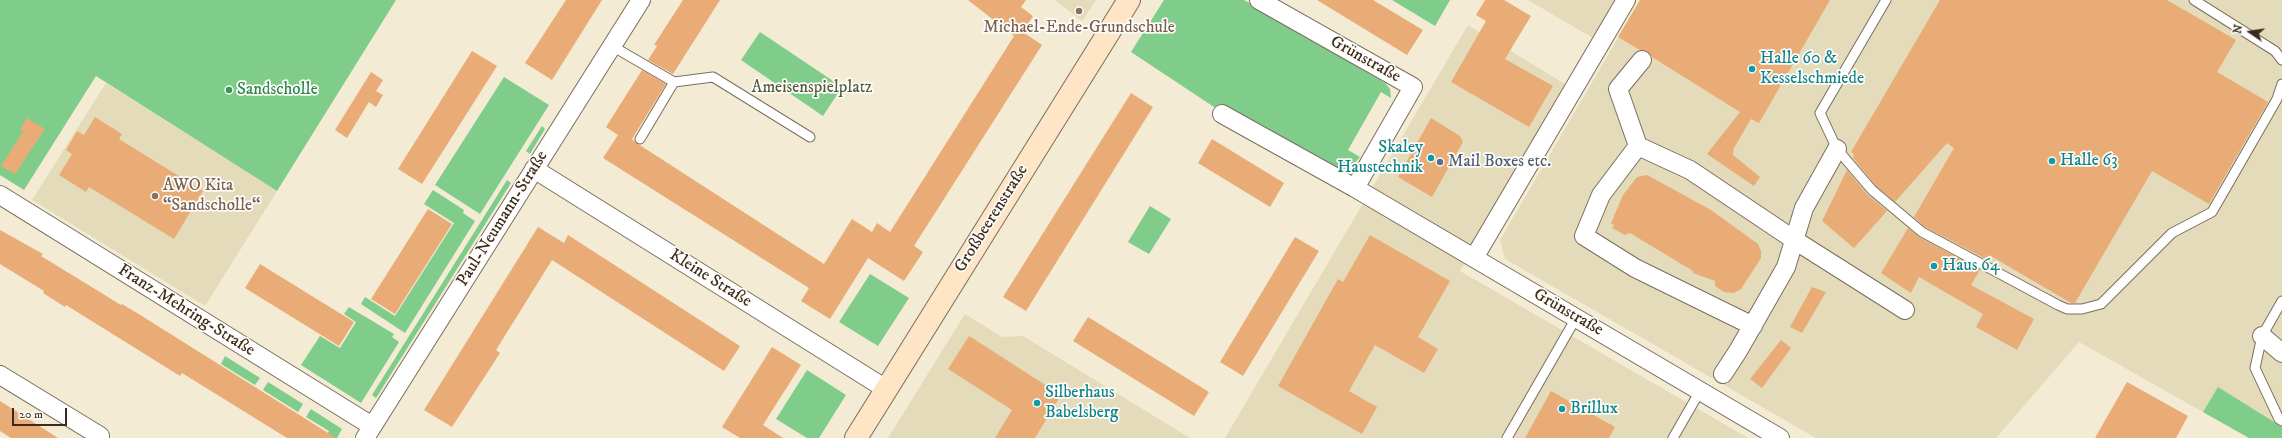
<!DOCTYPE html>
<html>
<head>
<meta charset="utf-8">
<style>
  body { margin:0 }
  #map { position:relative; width:2282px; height:438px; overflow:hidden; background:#f3ebd4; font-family:"IM FELL DW Pica",serif }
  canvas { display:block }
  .north { position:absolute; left:2230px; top:12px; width:40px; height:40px; -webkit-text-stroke:3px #fdfcf7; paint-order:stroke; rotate:283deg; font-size:11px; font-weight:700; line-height:16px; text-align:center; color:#3b2a1e }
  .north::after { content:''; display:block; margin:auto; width:14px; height:18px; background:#3b2a1e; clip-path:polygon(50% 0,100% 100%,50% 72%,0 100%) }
  .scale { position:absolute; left:12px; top:408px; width:55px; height:18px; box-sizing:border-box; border:2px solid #3b2a1e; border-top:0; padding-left:5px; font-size:12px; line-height:14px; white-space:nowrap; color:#3b2a1e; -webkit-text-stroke:3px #fdfcf7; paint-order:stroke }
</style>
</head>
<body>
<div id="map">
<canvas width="2282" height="438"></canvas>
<div class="north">N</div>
<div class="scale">20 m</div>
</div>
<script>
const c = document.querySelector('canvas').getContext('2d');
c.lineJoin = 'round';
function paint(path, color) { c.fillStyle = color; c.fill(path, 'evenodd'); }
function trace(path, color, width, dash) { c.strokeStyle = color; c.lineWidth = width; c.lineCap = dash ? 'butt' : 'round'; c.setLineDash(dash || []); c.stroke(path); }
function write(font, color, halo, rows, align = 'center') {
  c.font = font + ' "IM FELL DW Pica",serif'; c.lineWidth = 3.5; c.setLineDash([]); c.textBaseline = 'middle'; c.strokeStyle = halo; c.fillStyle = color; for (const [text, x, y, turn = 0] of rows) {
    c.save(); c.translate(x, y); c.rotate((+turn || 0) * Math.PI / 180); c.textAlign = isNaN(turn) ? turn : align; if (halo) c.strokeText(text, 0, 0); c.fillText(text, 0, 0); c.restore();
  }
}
const built = new Path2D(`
  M1055 0H1096L1082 21Z
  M1528 0H1615L1593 38Z
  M1640 0H2282V438H2249L2079 342 1996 438H1816L1505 259 1500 240Z
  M1468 25 1565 84 1460 271 1748 438H1225Z
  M106 83 277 191 205 306 32 200Z
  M965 314 1002 337 1023 336 1190 438H888Z`);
const green = new Path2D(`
  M0 0H396L277 191 96 76 24 190 0 175Z
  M1164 0H1244L1385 83 1390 89 1391 98 1381 92 1348 150 1360 157 1353 165 1344 169 1323 165 1214 107 1131 52Z
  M1392 0H1450L1435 26Z
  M760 32 842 87 823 116 741 60Z
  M504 77 549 105 480 214 435 185Z
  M542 126 545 129 530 154 526 151Z
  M507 180 511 183 376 398 372 395Z
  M433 190 464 210 463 213 475 221 405 333 361 304 365 297 395 316 454 223 424 204Z
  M1150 206 1171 219 1149 254 1128 242Z
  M870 274 909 298 878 346 839 322Z
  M349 307 394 334 392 337 399 342 361 403 301 365 320 336 340 348 356 322 344 314Z
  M225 356 260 378 255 385 221 364Z
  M807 370 846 395 819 438H807L776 419Z
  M268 382 303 404 298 412 263 390Z
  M2218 387 2282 427V438H2249L2203 412Z
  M311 409 342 429 337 438H325L329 431 306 417Z`);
const building = new Path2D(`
  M566 0H602L552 80 525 63Z
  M683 0H720L673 74 648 60 657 46 654 45Z
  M968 0H1026L1021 7 1033 16 1023 32 1042 45 914 246 923 252 904 281 868 258 830 319 801 301 809 288 603 158 618 135 606 127 642 70 666 84 632 139 635 142 824 264 852 219 872 232 877 223 890 232 1014 36Z
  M1317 0H1373L1423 30 1407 55Z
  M1485 0H1504L1531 16 1505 59 1553 86 1529 127 1451 82 1486 21 1476 15Z
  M1640 0H1830L1759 123 1751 119 1734 148 1733 155 1760 177 1754 186 1707 154 1740 112 1652 57 1648 52 1640 50 1618 37Z
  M1940 0H2167L2236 40 2217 72 2268 102 2209 204 2152 171 2075 303H2071L1989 255 1986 259 1925 227 1914 217 1954 148 1947 143 1895 202 1876 186 1853 158 1854 154 1851 152Z
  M472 51 497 66 422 184 398 169Z
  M371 72 383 80 376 91 383 95 376 107 369 102 347 138 335 130Z
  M1131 93 1153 107 1026 311 1003 297Z
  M95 117 122 134 119 139 203 191 174 239 89 187 86 192 59 175 72 154 66 150 77 131 84 135Z
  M27 118 45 129 15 174 1 166 23 132 20 130Z
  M1431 118 1460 136 1463 142 1432 197 1398 177Z
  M1212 139 1284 183 1270 207 1198 163Z
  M1847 170 1867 194 1887 211 1854 248 1822 221Z
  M1647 175 1711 210 1758 244 1761 251V258L1741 289 1734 293 1724 292 1715 286V281L1693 273V271L1630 233 1625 235 1612 228 1614 225 1611 223 1623 195 1637 177Z
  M428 209 452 224 395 314 371 299Z
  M538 227 564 243 568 235 740 346 724 371 552 260 496 350 500 353 452 427 424 410Z
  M1908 228 1919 237 1980 270 1971 285 2034 319 2017 350 1976 327 1983 314 1919 277 1911 293 1881 273Z
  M0 230 43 254 41 256 121 305 122 304 142 316 336 438H287L182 373 180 376 66 305 65 307 43 293 44 291 0 264Z
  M1370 235 1450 281 1418 337 1438 349 1424 373 1375 345 1349 391 1377 407 1362 434 1278 386 1338 279 1343 282Z
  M1295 237 1319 251 1243 376 1220 362Z
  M260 264 354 322 339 346 245 288Z
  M1812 287 1826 292 1802 333 1790 327Z
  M1088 317 1209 392 1194 416 1073 341Z
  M969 336 1061 395 1035 438H995L1012 410 948 369Z
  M1781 340 1791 348 1762 388 1750 379Z
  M772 347 801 365 763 425 783 438H740L722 427Z
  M2127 382 2188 416 2176 438H2095Z
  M1551 391 1615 427 1609 438H1525Z
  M0 401 30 420 58 438H11L0 431Z`);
const lane = new Path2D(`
  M1886 0 1820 113 1837 149 1848 162 1872 190 1922 232 2058 305 2067 309H2082L2101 304 2172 233 2212 212 2277 99 2282 84
  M2194 0 2275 51 2282 60
  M612 46 674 82 640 139
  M674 82 713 77 810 137
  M2282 301 2262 336 2255 368 2279 419 2282 421
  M1507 438 1576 318
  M1673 438 1700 391`);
const street = new Path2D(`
  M1259 0 1413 87 1355 188
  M1642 60 1618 89 1638 146 1690 170 1796 241 1905 310
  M1222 114 1355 188 1780 438
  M1638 146 1601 195 1584 236 1635 268 1753 326
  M534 169 886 389
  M0 195 372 426
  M1474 258 1626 0
  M2262 336 2282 353
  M1723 374 1738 351 1786 267 1804 208 1837 149
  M0 375 100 436
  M365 438 641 0`);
const secondary = new Path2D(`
  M856 438 1129 0`);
const markers = [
  [1079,11,4,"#8d6e63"],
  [1752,69,4,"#0f9aa8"],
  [229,90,4,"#2e9e5b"],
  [1431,158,4,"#0f9aa8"],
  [2052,161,4,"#0f9aa8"],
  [1440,162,4,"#5c6f8a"],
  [155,196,4,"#8d6e63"],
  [1934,266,4,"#0f9aa8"],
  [1037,403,4,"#0f9aa8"],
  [1562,409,4,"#0f9aa8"]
];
const educationNames = [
  ["Michael-Ende-Grundschule",1079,28],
  ["AWO Kita",163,186,"left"],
  ["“Sandscholle“",163,206,"left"]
];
const cultureNames = [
  ["Halle 60 &",1760,59],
  ["Kesselschmiede",1760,79],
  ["Skaley",1423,148,"right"],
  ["Haustechnik",1423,168,"right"],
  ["Halle 63",2060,161],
  ["Haus 64",1942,266],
  ["Silberhaus",1045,393],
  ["Babelsberg",1045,413],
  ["Brillux",1570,409]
];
const streetNames = [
  ["Grünstraße",1365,60,29],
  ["Paul-Neumann-Straße",503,219,-58],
  ["Großbeerenstraße",992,219,-58],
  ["Kleine Straße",710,279,32],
  ["Franz-Mehring-Straße",186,311,32],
  ["Grünstraße",1568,313,30]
];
const parkNames = [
  ["Ameisenspielplatz",812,88]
];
const leisureNames = [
  ["Sandscholle",237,90]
];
const serviceNames = [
  ["Mail Boxes etc.",1448,162]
];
paint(built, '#e4dbba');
paint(green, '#7fcc8b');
paint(building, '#e9ac77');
trace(lane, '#7b6e5e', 11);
trace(street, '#7b6e5e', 20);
trace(secondary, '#7b6e5e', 24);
trace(lane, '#fff', 9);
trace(street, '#fff', 18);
trace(secondary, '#fde5c5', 22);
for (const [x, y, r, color] of markers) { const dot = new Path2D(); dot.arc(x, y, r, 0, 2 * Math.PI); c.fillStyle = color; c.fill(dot); trace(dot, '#fdfcf7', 1.5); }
write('17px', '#785e54', '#fdfcf7', educationNames);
write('17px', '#0d838f', '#fdfcf7', cultureNames, 'left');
write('17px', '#3b2a1e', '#fdfcf7', streetNames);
write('17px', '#4f5b3f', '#fdfcf7', parkNames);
write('17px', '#27864d', '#fdfcf7', leisureNames, 'left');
write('17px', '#4e5e75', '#fdfcf7', serviceNames, 'left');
</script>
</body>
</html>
